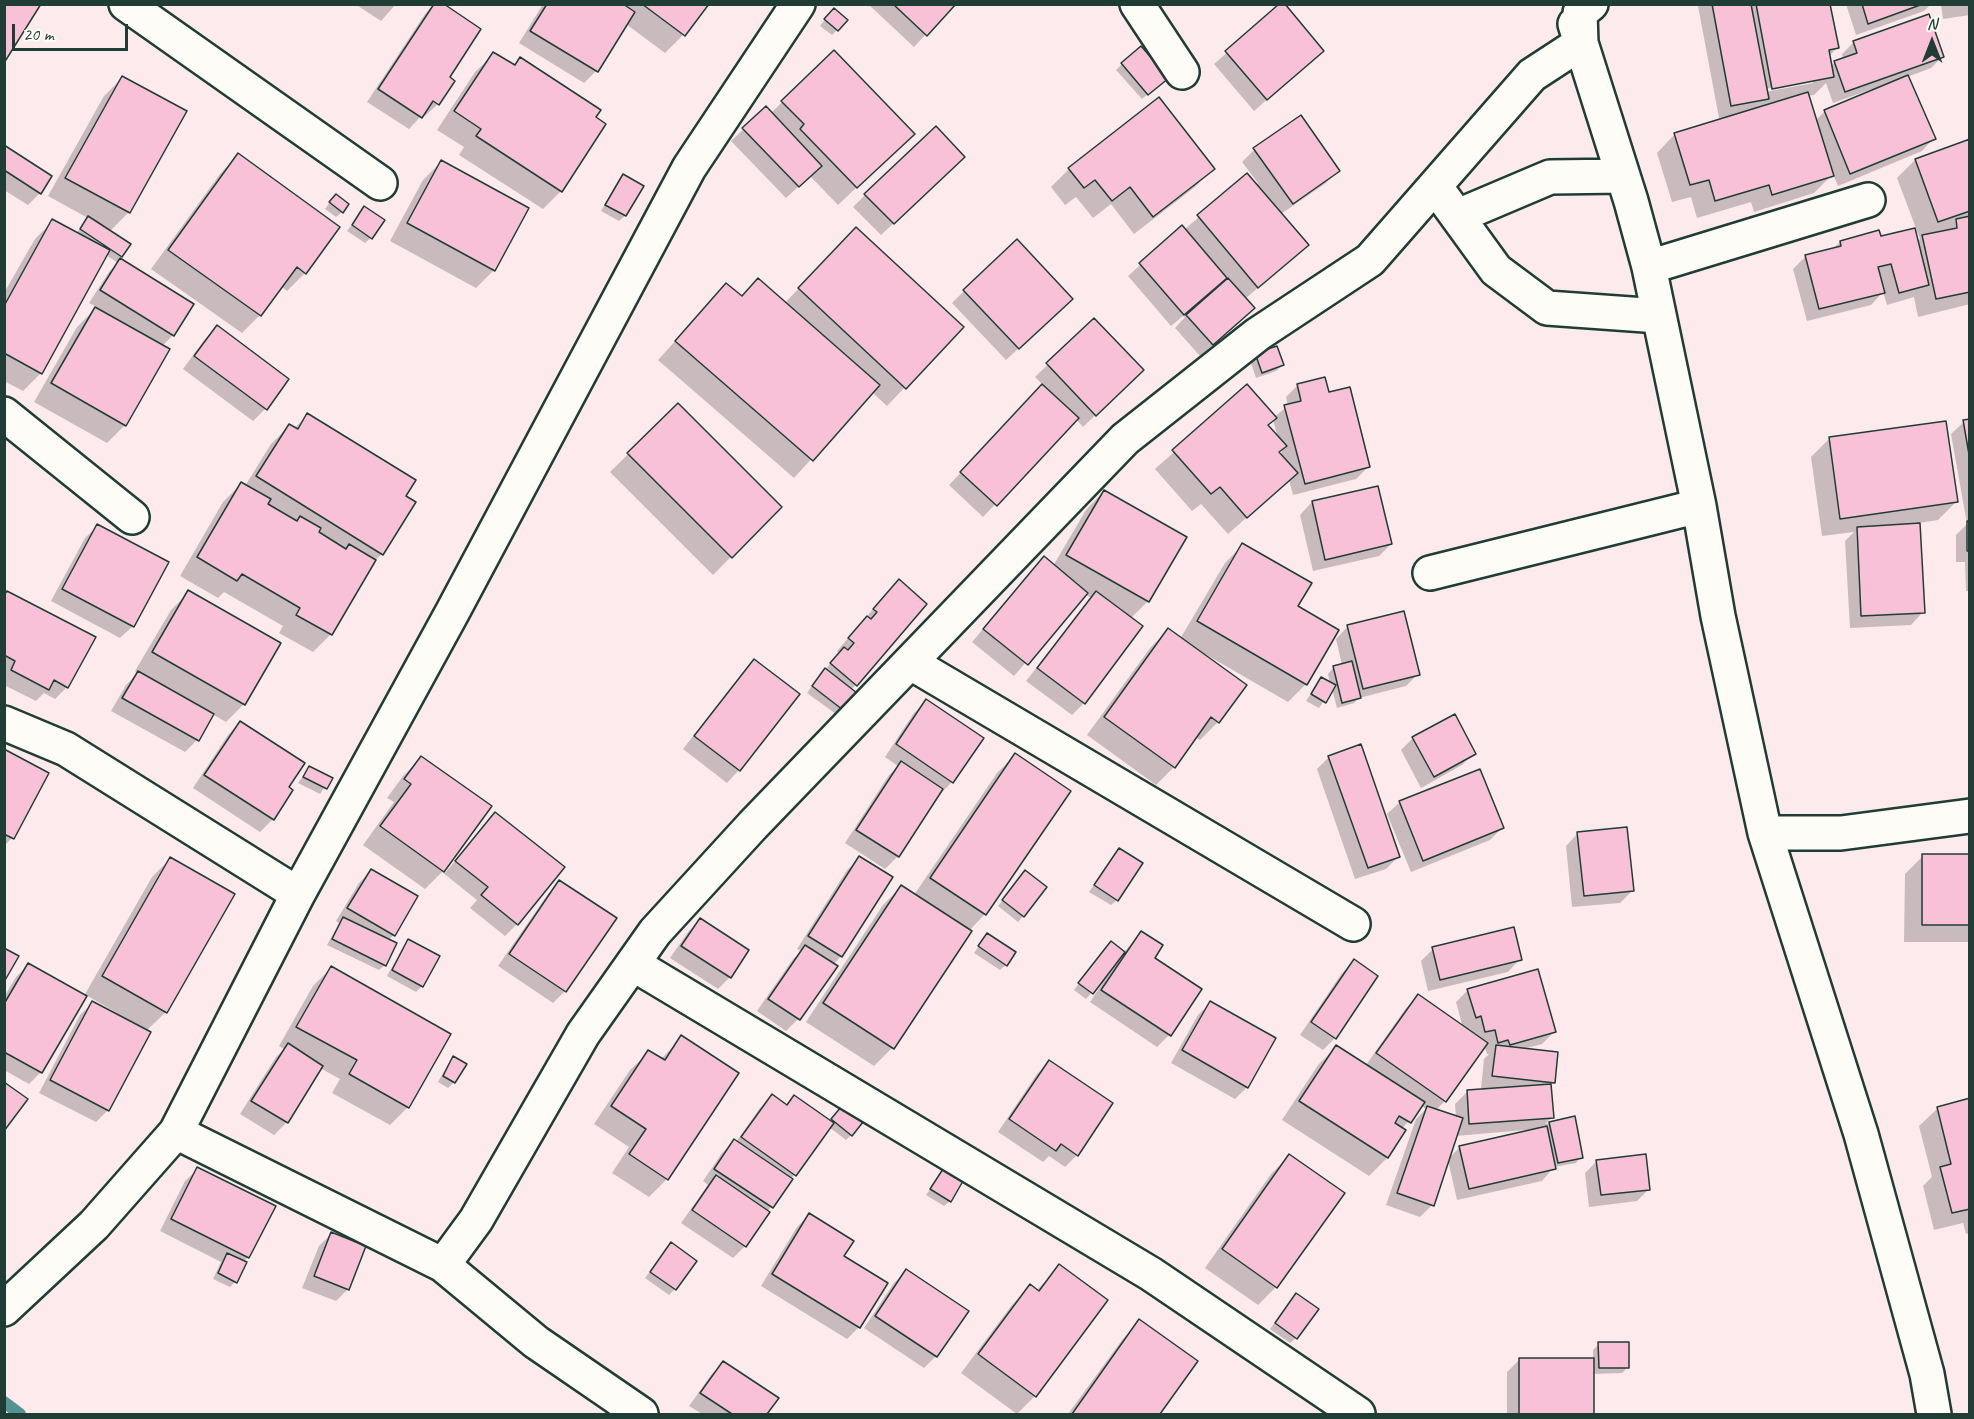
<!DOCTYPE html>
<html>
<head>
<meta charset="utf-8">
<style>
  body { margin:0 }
  #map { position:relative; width:1974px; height:1419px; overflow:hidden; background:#fceaed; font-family:Caveat,sans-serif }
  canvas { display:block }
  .frame { position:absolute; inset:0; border:6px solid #1f3d34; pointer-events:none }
  .north { position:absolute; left:1902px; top:12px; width:60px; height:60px; -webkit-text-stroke:4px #fdfcf7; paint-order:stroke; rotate:0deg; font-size:16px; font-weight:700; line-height:24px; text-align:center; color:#1f3d34 }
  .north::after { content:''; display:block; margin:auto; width:21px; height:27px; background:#1f3d34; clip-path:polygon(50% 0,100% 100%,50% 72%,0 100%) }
  .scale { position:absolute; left:12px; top:24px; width:116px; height:27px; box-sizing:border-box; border:3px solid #1f3d34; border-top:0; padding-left:8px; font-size:18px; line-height:21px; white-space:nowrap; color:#1f3d34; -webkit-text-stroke:4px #fdfcf7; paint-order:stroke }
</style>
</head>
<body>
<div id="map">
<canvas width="1974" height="1419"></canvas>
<div class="frame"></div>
<div class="north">N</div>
<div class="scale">20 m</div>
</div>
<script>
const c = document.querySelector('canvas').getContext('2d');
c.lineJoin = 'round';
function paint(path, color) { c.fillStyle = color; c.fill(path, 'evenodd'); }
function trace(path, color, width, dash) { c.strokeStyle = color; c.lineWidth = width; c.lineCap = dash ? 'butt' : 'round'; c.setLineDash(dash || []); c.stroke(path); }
const shadow = new Path2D(`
  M355 4H396L381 21Z
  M434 4 447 77 453 81 438 104 425 116 423 114 409 129 367 102 425 14Z
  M543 4H707L683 35 665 53 626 24 596 71 584 83 519 43Z
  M868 4H954L914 47Z
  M1282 4 1322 51 1254 111 1214 64Z
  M1699 4H1829L1837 48 1828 57 1830 67 1835 62 1843 59 1842 54 1854 42 1943 56 1931 68 1907 77 1934 138 1922 151 1838 186 1833 174 1814 193 1754 212 1751 202 1697 218 1691 197 1672 202 1657 153 1675 134 1729 118V116L1719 118 1698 6ZM1813 80V83L1765 92V89ZM1826 83 1833 103 1872 89V92L1825 111 1815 121 1808 96 1814 95Z
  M1846 4H1931L1924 11 1856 35Z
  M1941 4H1970V15L1943 19Z
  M828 15 837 30 832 35 820 26Z
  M834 52 894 152 838 205 810 176 786 198 731 141 766 108 771 113Z
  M494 54 514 66 520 59 594 117 561 191 543 209 459 155 464 147 437 130 475 72Z
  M1122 64 1161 83 1142 99 1116 70Z
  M122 78 184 112 129 212 109 232 121 256 118 258 192 305 173 335 162 346 125 425 107 443 34 402 77 327 97 307 89 303 109 272 118 263 106 255 41 373 23 391 4 381V293L35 239 53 221 76 234 88 218 48 196 104 96Z
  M1158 100 1213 169 1195 187 1134 234 1111 204 1093 218 1076 197 1065 205 1051 187 1069 169Z
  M1970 140V304L1918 317 1914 297 1887 305 1883 292 1871 305 1807 321 1793 269 1805 257 1832 250 1840 242 1880 238 1917 242 1920 239 1897 178 1915 160Z
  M4 146 40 193 28 205 4 190Z
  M1254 150 1338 170 1326 183 1281 214 1307 245 1245 299 1241 320 1200 356 1175 328 1185 317 1183 316 1171 326 1128 276 1182 227 1184 230 1247 175 1256 185 1258 183 1242 162Z
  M238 155 305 273 287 291 281 286 260 315 242 333 151 269 220 174Z
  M441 162 494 270 476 288 390 241 423 180Z
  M951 169 881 235 853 207 865 195Z
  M623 176 642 186 625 216 619 221 601 211 618 181Z
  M330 202 342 212 336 217 325 209Z
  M365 208 371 238 365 243 347 231Z
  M838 247 962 327 887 406 872 392 794 478 658 360 726 285 741 297 758 280 784 304Z
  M964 291 1059 311 1006 360 952 303Z
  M1094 320 1130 382 1083 427 1076 419 983 517 949 485 1043 385 1035 377Z
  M217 327 287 380 265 409 253 421 183 369 205 339Z
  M1256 355 1282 365 1276 371 1256 378 1250 360Z
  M1298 385 1328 394 1368 467 1356 479 1293 495 1289 480 1228 534 1201 504 1192 511 1155 469 1247 387 1274 417 1288 406 1286 397ZM1273 420 1278 438 1267 426ZM1281 449 1283 459 1278 453Z
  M678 405 780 507 713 575 610 472Z
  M307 415 404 496 382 554 373 562 331 634 313 652 279 633 283 626 224 592 218 598 180 576 223 502 241 484 245 486 271 444 289 426 294 429Z
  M1970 421V591H1966L1965 562H1956V535L1967 524 1951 434 1964 422Z
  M1829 439 1956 502 1938 520 1919 523 1923 612 1911 625 1850 628 1845 541 1854 532 1822 536 1811 457Z
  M1104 491 1148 601 1130 619 1084 703 1072 715 1026 681 1091 598 1085 594 1014 676 972 642 1044 558 1053 566 1086 510Z
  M1312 502 1391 544 1379 556 1313 571 1300 515Z
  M97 526 133 626 120 638 51 601 85 538Z
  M1243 545 1296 607 1306 684 1288 702 1205 654 1204 656 1245 685 1218 722 1200 740 1195 737 1174 767 1156 785 1087 735 1150 648 1168 630 1180 639 1225 563Z
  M189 592 279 643 244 704 226 722 212 714 197 740 185 752 111 711 126 685 138 673 135 671 171 610Z
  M887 593 856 685 850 690 842 709 836 714 807 693 819 676 840 653 837 651Z
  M4 595 67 687 55 699 44 693 36 701 4 685Z
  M1348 626 1418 674 1406 686 1359 698 1354 703 1337 708 1332 689 1319 708 1306 701 1321 678 1330 683 1328 674 1333 668 1342 665 1336 639Z
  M754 661 797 695 739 770 727 783 683 749 742 674Z
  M926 701 952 782 940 794 939 793 898 856 885 869 845 843 889 775 898 766 885 757 914 713Z
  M240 722 287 788 291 790 272 820 260 832 193 788 228 735Z
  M1413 738 1474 753 1462 765 1421 788 1401 750Z
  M4 751 12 838 4 846Z
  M1015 755 985 914 969 931 892 1048 874 1066 806 1022 883 905 901 887 914 895 997 773Z
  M1329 757 1398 857 1386 869 1355 879 1317 769Z
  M421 758 490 806 443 872 445 873 495 814 517 924 505 936 470 908 477 900 442 872 425 889 363 845 394 802 387 798 403 776Z
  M309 768 331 778 320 794 298 783Z
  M1400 802 1502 828 1490 840 1411 872 1387 814Z
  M1578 833 1632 891 1620 903 1572 907 1566 846Z
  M1119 850 1117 900 1111 905 1089 892Z
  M1923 856H1970V942H1904L1905 874Z
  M860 858 891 878 841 956 833 965 836 967 798 1019 786 1031 757 1011 793 959 801 951 797 949 847 870Z
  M170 859 166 1012 146 1031 108 1110 96 1122 39 1093 80 1015 92 1003 116 1015 117 1013 86 995 41 1072 29 1084 4 1070V997L16 977 28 965 84 996 152 877Z
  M371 871 394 935 388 940 385 965 379 970 327 945 339 923 336 921 359 883Z
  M1020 878 1023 916 1018 922 998 906Z
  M560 882 565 991 553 1003 498 966 548 894Z
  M700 920 730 977 718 989 670 958 688 932Z
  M1141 933 1153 958 1200 990 1169 1035 1157 1047 1090 1002 1102 984 1100 983 1086 999 1074 990 1105 948 1124 952Z
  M987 935 1006 965 1000 970 974 953Z
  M409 941 438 957 422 986 416 992 387 976 403 947Z
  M1433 949 1520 959 1508 972 1428 991 1421 961Z
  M1354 961 1335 1038 1323 1050 1300 1035 1342 973Z
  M331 968 408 1107 390 1125 332 1093 340 1079 320 1068 286 1123 274 1135 240 1114 276 1057 284 1049 279 1046 313 986Z
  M1468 990 1554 1032 1542 1044 1523 1049 1554 1083 1550 1086 1552 1117 1545 1124 1573 1118 1581 1157 1576 1163 1554 1167 1542 1181 1457 1200 1448 1160 1432 1205 1420 1217 1386 1205 1416 1119 1426 1109 1421 1105 1402 1129 1404 1130 1387 1158 1369 1176 1282 1120 1318 1065 1337 1046 1366 1065 1406 1008 1419 996 1463 1028 1456 1002ZM1484 1045 1487 1054H1489L1484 1059 1481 1089 1485 1091 1467 1092 1455 1104 1456 1117 1436 1110 1445 1101ZM1525 1130V1132L1460 1147 1448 1159 1456 1136Z
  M1210 1003 1247 1087 1235 1099 1171 1063 1198 1015Z
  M682 1037 667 1179 649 1197 612 1173 629 1147 594 1124 630 1070 649 1052 661 1059Z
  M454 1058V1082L448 1088 438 1082 448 1064Z
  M1049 1062 1077 1155 1065 1167 1049 1156 1043 1162 998 1132 1037 1074Z
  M772 1096 785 1106 794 1097 829 1122 840 1108 851 1135 846 1140 829 1127 767 1212 745 1246 733 1258 681 1223 708 1185 703 1181 722 1153 734 1141 736 1142 760 1108Z
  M1970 1100V1233L1966 1234 1963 1223 1934 1230 1923 1186 1932 1177 1919 1126 1938 1108Z
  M1289 1156 1276 1287 1258 1305 1205 1268 1271 1174Z
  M1597 1161 1649 1189 1637 1201 1589 1207 1585 1173Z
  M198 1169 248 1257 243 1262 235 1282 230 1287 213 1279 221 1262 160 1231 185 1181Z
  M943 1171 950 1201 944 1206 926 1195Z
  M809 1215 842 1256 859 1327 847 1339 761 1286 797 1227Z
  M331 1234 348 1289 336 1301 302 1288 319 1246Z
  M671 1244 675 1289 669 1295 645 1278Z
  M1060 1266 1106 1300 1035 1396 1017 1414 961 1373 1012 1305 1030 1286 1036 1291Z
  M906 1271 936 1356 924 1368 864 1328 894 1283Z
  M1291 1300 1296 1338 1290 1343 1270 1329Z
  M1140 1321 1196 1361 1158 1414H1068L1122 1340Z
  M1599 1344 1628 1367 1622 1373 1593 1374V1414H1507V1372L1519 1360H1593V1350Z
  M723 1363 777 1399 765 1414H702L689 1406 711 1375Z`);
const stream = new Path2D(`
  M4 1402 20 1414`);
const building = new Path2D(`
  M4 4H41L4 63Z
  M434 4H444L481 29 450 77 455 81 439 105 433 101 422 118 378 89Z
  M547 4H623L635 12 598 72 530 31Z
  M642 4H709L685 36Z
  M893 4H956L927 36Z
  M1279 4H1285L1324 51 1267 100 1225 51Z
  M1712 4H1751L1769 99 1731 106Z
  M1756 4H1830L1839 48 1829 50 1834 77 1772 89Z
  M1862 4H1923L1868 24Z
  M834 8 848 20 838 31 824 19Z
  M1929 14 1944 57 1845 92 1834 61 1857 53 1853 41Z
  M1141 46 1169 78 1148 95 1121 63Z
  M834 50 915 134 857 188 800 129 804 124 781 101Z
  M493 52 515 65 520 57 601 110 596 117 606 124 562 192 476 136 481 129 454 111Z
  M1908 75 1936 139 1850 174 1824 110Z
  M122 76 187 111 130 213 65 178Z
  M1808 92 1834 176 1772 195 1769 185 1715 201 1709 180 1690 185 1674 133Z
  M1159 97 1215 169 1153 217 1130 187 1112 201 1095 180 1084 188 1068 168Z
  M766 106 822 166 799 187 742 128Z
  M1301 115 1340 171 1293 204 1253 148Z
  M936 126 965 157 894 224 864 194Z
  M1970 139V211L1938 222 1915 159Z
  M4 145 52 176 41 194 4 170Z
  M238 153 340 227 306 274 297 267 261 316 168 250Z
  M441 160 529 208 495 271 407 223Z
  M1247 173 1309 245 1258 288 1197 215Z
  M623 174 644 186 626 216 605 205Z
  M336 194 349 204 343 213 329 202Z
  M364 206 385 220 372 239 352 225Z
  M88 216 131 244 122 257 80 229Z
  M1970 216V292L1936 299 1922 235 1957 228 1956 219Z
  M52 219 110 250 42 374 4 353V306Z
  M1182 225 1227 278 1184 315 1139 263Z
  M856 227 964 327 906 389 798 288Z
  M1915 228 1929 285 1899 293 1891 264 1878 267 1885 293 1819 309 1805 255 1841 246 1840 241 1879 230 1881 236Z
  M1017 239 1073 299 1019 349 963 290Z
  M120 258 194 304 174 336 100 290Z
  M758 278 880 385 813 461 675 341 726 283 742 296Z
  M1228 278 1255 308 1213 345 1186 315Z
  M95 307 170 349 126 426 51 383Z
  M1094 318 1144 370 1096 416 1046 363Z
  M217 325 289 379 267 410 194 356Z
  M1277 346 1284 365 1262 373 1255 353Z
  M1325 377 1329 392 1350 387 1370 467 1305 484 1284 405 1301 401 1297 384Z
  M1042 384 1079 418 997 506 960 472Z
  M1247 384 1277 418 1268 425 1287 446 1279 452 1298 473 1247 518 1220 487 1211 494 1172 450Z
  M678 403 782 507 732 558 627 453Z
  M307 413 416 480 406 496 416 502 383 555 256 476 289 424 298 429Z
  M1970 419V460L1963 420Z
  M1946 421 1958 502 1840 519 1829 437Z
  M241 482 271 499 268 504 297 521 300 516 321 528 319 532 346 549 349 544 376 560 332 635 296 615 300 608 242 574 237 581 197 557Z
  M1378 486 1392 544 1325 560 1312 501Z
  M1104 490 1187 537 1149 602 1066 555Z
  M1967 521H1970V551H1967Z
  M1920 523 1925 613 1861 616 1857 527Z
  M97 524 169 562 134 627 62 589Z
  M1242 543 1312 583 1298 606 1339 630 1307 685 1197 621Z
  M1044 556 1088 593 1028 665 983 629Z
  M899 579 927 604 857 686 830 663 844 647 848 650 854 643 848 638 867 616 871 619 877 612 873 609Z
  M188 590 281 643 245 705 152 652Z
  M7 591 96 637 68 688 54 680 49 690 11 670 15 661 4 655V595Z
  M1096 591 1143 626 1085 704 1037 668Z
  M1404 611 1420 675 1363 689 1347 625Z
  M1168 628 1247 685 1219 723 1211 717 1175 768 1104 717Z
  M754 659 800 694 740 771 694 736Z
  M1352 661 1361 698 1342 703 1333 666Z
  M825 668 857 693 843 710 812 686Z
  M138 671 214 714 199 741 122 698Z
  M1321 677 1336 685 1326 703 1311 694Z
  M926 699 984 738 953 783 896 744Z
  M1455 714 1476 754 1434 777 1412 737Z
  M240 721 305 763 289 787 293 790 274 820 204 775Z
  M1361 744 1400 857 1368 868 1328 756Z
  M4 749 49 773 14 839 4 834Z
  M1015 753 1071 791 986 915 930 878Z
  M421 756 492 806 444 872 380 826 411 784 404 779Z
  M901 761 943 789 899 857 856 830Z
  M309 766 333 778 327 789 303 777Z
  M1480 769 1504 828 1423 861 1399 801Z
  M495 812 565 867 518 925 481 895 488 887 455 861Z
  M1627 827 1634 891 1584 896 1577 832Z
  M1119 848 1143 863 1118 901 1094 885Z
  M1922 854H1970V925H1922Z
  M859 856 893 877 842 957 808 936Z
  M170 857 235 894 167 1013 102 976Z
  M371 869 418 896 395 936 347 908Z
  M1025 870 1047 887 1024 917 1002 900Z
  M559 880 617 918 566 992 509 954Z
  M901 885 972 931 894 1049 823 1003Z
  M343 917 397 943 386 966 332 939Z
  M700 918 749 950 731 978 681 946Z
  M1514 927 1522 960 1440 980 1432 947Z
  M1141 931 1163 945 1155 958 1202 989 1171 1036 1101 990Z
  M987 933 1016 952 1007 966 978 946Z
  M408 939 440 956 423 987 392 970Z
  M1111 941 1125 952 1093 994 1078 983Z
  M805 945 838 966 800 1020 768 999Z
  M4 948 19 956 4 982Z
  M1354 959 1378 976 1336 1039 1311 1022Z
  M28 963 87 996 42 1073 4 1052V1004Z
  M331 966 451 1034 409 1108 349 1074 357 1060 296 1027Z
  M1538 969 1556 1032 1510 1045 1508 1040 1498 1043 1495 1030 1485 1032 1481 1016 1476 1018 1467 989Z
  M1418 994 1488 1043 1446 1102 1376 1053Z
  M92 1001 151 1032 109 1111 50 1080Z
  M1210 1001 1276 1038 1248 1088 1182 1050Z
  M681 1035 739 1073 668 1180 629 1154 646 1129 611 1106 648 1050 665 1060Z
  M288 1043 323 1066 288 1123 251 1101Z
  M1336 1045 1425 1102 1411 1123 1399 1116 1395 1123 1406 1130 1388 1158 1299 1101Z
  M1496 1045 1558 1052 1555 1083 1492 1076Z
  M453 1056 467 1064 455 1083 443 1076Z
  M1049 1060 1113 1103 1078 1156 1061 1144 1056 1151 1009 1119Z
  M4 1082 28 1099 4 1131Z
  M1551 1084 1554 1118 1469 1124 1467 1090Z
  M772 1094 787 1105 794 1095 834 1123 796 1176 741 1137Z
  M1970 1098V1209L1952 1213 1940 1167 1951 1164 1937 1107Z
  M846 1101 867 1117 852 1136 831 1119Z
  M1427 1106 1463 1118 1434 1206 1397 1193Z
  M1575 1116 1583 1158 1558 1163 1549 1122Z
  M1547 1126 1556 1169 1469 1189 1459 1146Z
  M734 1139 793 1179 773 1208 714 1169Z
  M1289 1154 1345 1193 1277 1288 1222 1249Z
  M1646 1154 1650 1190 1601 1195 1596 1160Z
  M197 1167 276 1206 249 1258 171 1219Z
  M943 1169 963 1181 951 1202 930 1189Z
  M716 1175 770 1212 746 1247 692 1210Z
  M809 1213 854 1241 844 1256 888 1283 860 1328 772 1274Z
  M331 1232 366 1246 349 1290 314 1276Z
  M671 1242 697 1261 676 1290 650 1272Z
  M227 1253 247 1262 237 1283 218 1273Z
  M1059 1264 1108 1300 1036 1397 978 1354 1030 1284 1039 1291Z
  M906 1269 969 1311 937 1357 875 1316Z
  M1296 1293 1319 1309 1297 1339 1275 1323Z
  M1139 1319 1198 1361 1160 1414H1072Z
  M1598 1342H1629V1368H1599Z
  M1519 1358H1594V1414H1519Z
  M723 1361 779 1398 767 1414H732L700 1393Z`);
const minor = new Path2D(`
  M126 4 380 183
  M1137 4 1182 72
  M1575 24 1631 201 1649 267 1699 506 1718 616 1765 833H1841L1970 816
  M1435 186 1496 270 1547 308 1659 316
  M1458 216 1550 177 1623 176
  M1649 267 1868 200
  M4 414 132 517
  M1430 573 1699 506
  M911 663 1353 924
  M4 723 66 749 298 894
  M1765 833 1861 1134 1927 1374 1934 1414
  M633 964 1151 1274 1358 1414
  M176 1132 443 1265 536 1342 641 1414
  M443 1265 476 1220 583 1034 655 932 753 825 1125 439 1258 334 1370 260 1532 75 1581 43 1580 13 1591 4
  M4 1309 94 1225 176 1132 298 894 453 611 689 168 798 4`);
paint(shadow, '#0003');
trace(stream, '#559293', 12);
paint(building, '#f9c1d7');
trace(building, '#1f3d34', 1.5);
trace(minor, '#1f3d34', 38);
trace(minor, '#fdfcf7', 33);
</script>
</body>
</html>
